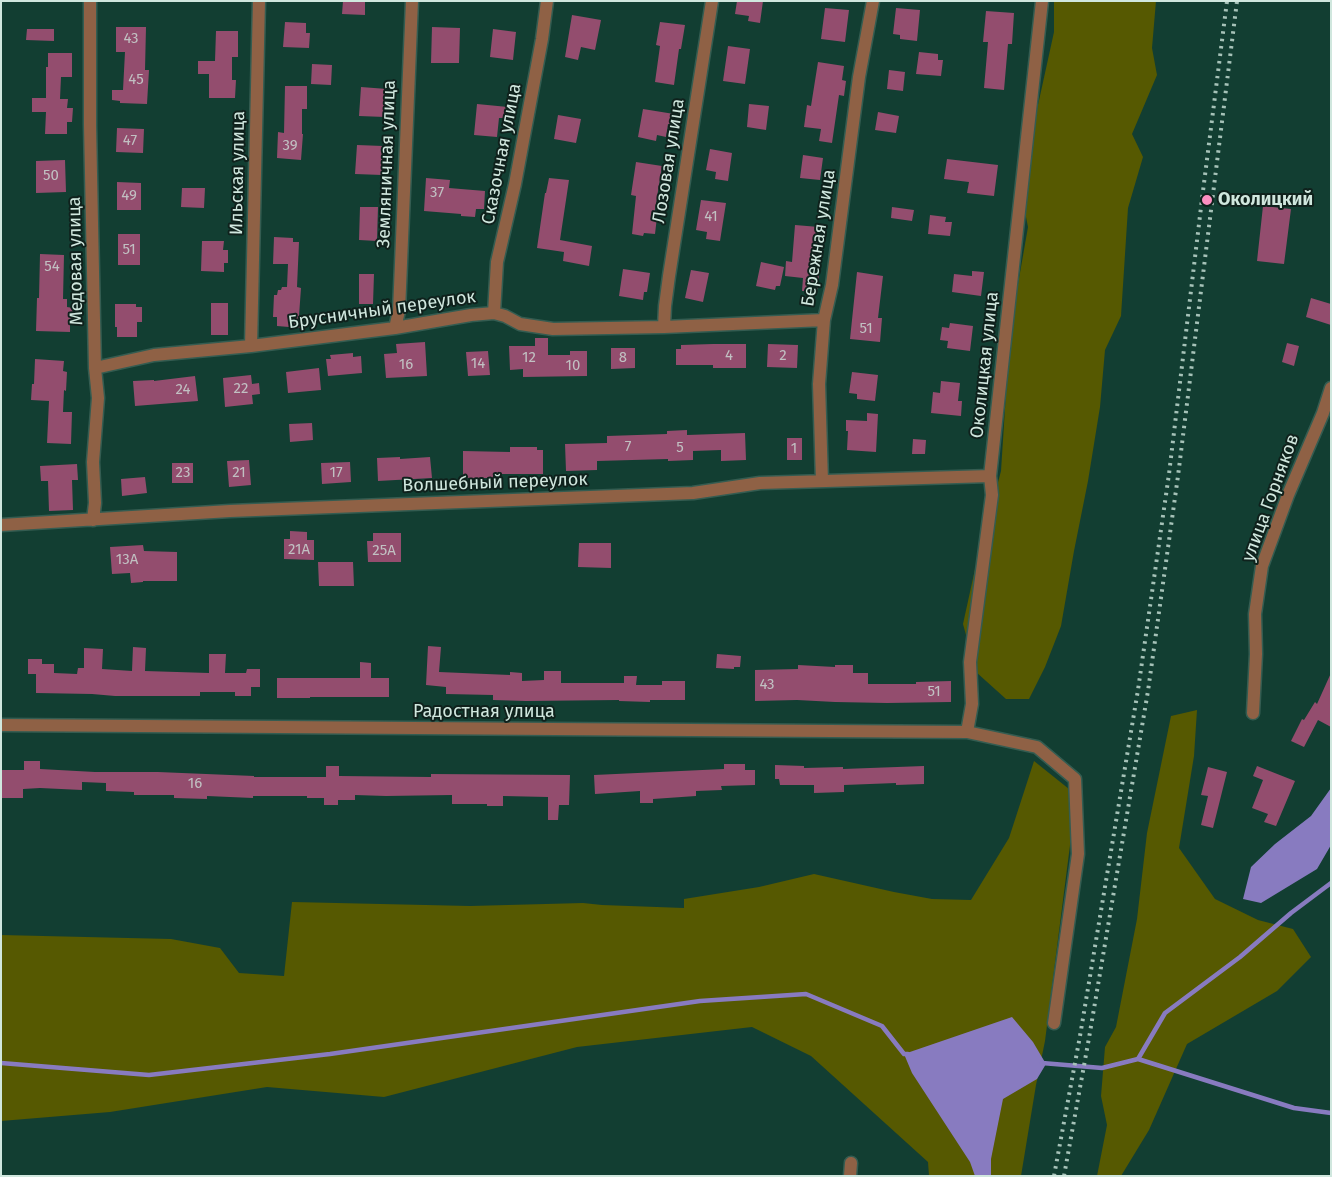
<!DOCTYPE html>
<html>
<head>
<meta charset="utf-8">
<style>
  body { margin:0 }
  #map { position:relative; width:1332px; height:1177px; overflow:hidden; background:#123e32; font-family:"Fira Sans",sans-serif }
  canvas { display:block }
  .frame { position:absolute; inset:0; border:2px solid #d0e7de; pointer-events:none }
</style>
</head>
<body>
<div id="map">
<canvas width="1332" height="1177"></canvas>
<div class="frame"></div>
</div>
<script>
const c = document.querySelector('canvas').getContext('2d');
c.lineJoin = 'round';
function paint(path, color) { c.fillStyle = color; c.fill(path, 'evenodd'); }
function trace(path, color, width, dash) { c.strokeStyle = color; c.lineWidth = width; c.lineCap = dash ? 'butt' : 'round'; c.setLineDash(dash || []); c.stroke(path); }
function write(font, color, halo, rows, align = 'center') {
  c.font = font + ' "Fira Sans",sans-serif'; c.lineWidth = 4; c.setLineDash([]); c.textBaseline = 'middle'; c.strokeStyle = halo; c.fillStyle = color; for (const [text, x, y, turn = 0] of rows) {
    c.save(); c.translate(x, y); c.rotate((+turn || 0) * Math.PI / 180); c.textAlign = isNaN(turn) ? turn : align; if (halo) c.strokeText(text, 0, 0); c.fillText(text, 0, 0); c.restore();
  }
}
const green = new Path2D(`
  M1054 1H1156L1152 48 1157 75 1132 134 1143 157 1128 208 1121 316 1105 350 1100 407 1088 481 1074 551 1061 626 1045 667 1029 699H1006L976 672 963 624 975 569 1001 471 1010 330 1028 227 1020 187 1054 32Z
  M1197 710 1194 756 1179 848 1215 899 1258 920 1293 929 1311 957 1277 991 1187 1044 1149 1130 1121 1176H1097L1107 1125 1101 1096 1105 1047 1116 1027 1137 919 1147 833 1171 716Z
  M1034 761 1069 789 1073 822 1045 1041 1036 1085 1021 1176H929L928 1162 811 1056 752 1027 577 1047 384 1097 267 1087 110 1112 1 1121V935L171 939 220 948 239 973 284 976 292 902 470 906 583 903 602 905 684 908V899L759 887 814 874 894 892 932 899 971 900 1009 838Z`);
const water = new Path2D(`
  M1331 788V845L1317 869 1261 903 1243 899 1251 867 1275 844 1311 816Z
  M1012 1017 1033 1042 1046 1064 1037 1079 1003 1099 991 1159V1176H975L970 1162 912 1073 904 1054Z`);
const stream = new Path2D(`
  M1138 1059 1294 1108 1331 1113
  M1 1063 149 1075 330 1054 700 1001 806 994 882 1026 904 1054H908
  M1042 1063 1102 1068 1138 1059 1165 1013 1240 957 1291 913 1331 883`);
const building = new Path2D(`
  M343 1H365V15L342 14Z
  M737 1H763L760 23 748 21 749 16 735 14Z
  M825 8 849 10 845 42 821 39Z
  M896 8 920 10 917 41 900 39V35L893 34Z
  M986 11 1014 13 1012 44H1008L1004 90 984 88 988 42H983Z
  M572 15 601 20 595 50 581 47 578 60 565 57Z
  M285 22 306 23V33H310L309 48 283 47Z
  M660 22 685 25 681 49H679L674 85 655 82 660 46 656 45Z
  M116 27H146L145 70H149L147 104 120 103V101L112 100V90H123L125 52H116Z
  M432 27 460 28 459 63H431Z
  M27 29H54V41L26 40Z
  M493 29 516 32 513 60 490 57Z
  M216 31H238V57H232V80H236L235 98H209V74H198V61H215Z
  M728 46 750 49 745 84 723 81Z
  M919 52 938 54V60H943L941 76 916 74Z
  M48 53H72V77H61L60 99H68L67 108H73L72 122H67V134H45L46 112H32V98H46V67H48Z
  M818 62 844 66 842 80 846 81 844 96 839 95 832 143 819 141 821 129 804 127 807 105 811 106Z
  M312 64 332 65 331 85 311 84Z
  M889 70 905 72 903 91 887 89Z
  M285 86H307V109H302V134H303L301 160 277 158 278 132 284 133Z
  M361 87 387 89 385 117 359 116Z
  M477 104 508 107 507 118H499L497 137 474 135Z
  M749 104 769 106 766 130 747 127Z
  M643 109 674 114 672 125 668 124 666 137 657 135 656 141 638 137Z
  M878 112 899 116 896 133 875 130Z
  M558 115 581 119 576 143 554 139Z
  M117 128 144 129 143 153 116 152Z
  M357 145 383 146 382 175 355 174Z
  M710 149 732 153 728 181 715 179 716 172 706 170Z
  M803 155 823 158 820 180 800 178Z
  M947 159 998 165 994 196 967 193 969 182 944 179Z
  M65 160 66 192 36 193V161Z
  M636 162 662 166 654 216 657 217 655 234 644 233 643 236 632 234 636 196 631 195Z
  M426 178 450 180 449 188 485 191 484 209H476L475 217 461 216V214L424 211Z
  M549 178 569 180 560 240 592 246 589 266 563 261 564 252 537 248 545 193H546Z
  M117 182 141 183V210H117Z
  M182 188H205L204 208 181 207Z
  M701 200 726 203 720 241 706 239 707 232 696 230Z
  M1263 206 1291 209 1284 264 1257 261Z
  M360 207H378L377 241 359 240Z
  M892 207 914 210 912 221 891 218Z
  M930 215 946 217 945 222H952L950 236 928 234Z
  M795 225 819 227 815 265H820L817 292 802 291 803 278 785 276 786 261 792 262Z
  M118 234H140V265H118Z
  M274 237 293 238V242H299L297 287 301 288 299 316H302L301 328 277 326V317H273L274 295H277L278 290H281L282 287H287L288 264H273Z
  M202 241H224L223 250H228V263H224V272L201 271Z
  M40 254 64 255 63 299H67V307L73 308V322L70 321V332L36 331 37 298H39Z
  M761 262 784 267 780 286H776L775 290 756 286Z
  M623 269 650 273 647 292H644L643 300 619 296Z
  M691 270 709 273 703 302 685 298Z
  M972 271 984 272 981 296 952 292 954 274 972 276Z
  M857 272 883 276 878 318H882L880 342 850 339Z
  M359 274H374L373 304H359Z
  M1311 298 1331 304V325L1306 317Z
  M211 303H228V335H211Z
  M115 304H136V307H142V322H137V337H117V327H115Z
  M950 323 973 326 970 351 947 348 948 341 940 340 942 327 949 328Z
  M535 338H548V355H570V351H587V376L523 377V369L510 370 509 346H535Z
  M425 342 427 376 386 378 384 354 397 353 396 344Z
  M1287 343 1299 346 1294 366 1282 362Z
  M713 344H746V368H713V365H676V349H681V345Z
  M768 344 798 345 797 368 767 367Z
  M611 348H635V368L611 369Z
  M488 351 490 375 468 376 466 352Z
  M353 353V357L361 356 362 373 328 376 326 359H331L330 355Z
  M35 359 64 361 63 371 67 372 66 391 64 390 63 412H72L71 444 47 443 49 401 31 400 32 384H34Z
  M319 368 321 390 288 393 286 372Z
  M852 372 878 375 875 401 857 399V394L849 393Z
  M251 375 252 384 259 383 260 394 252 395 253 404 225 407 223 378Z
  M195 376 198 401 135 406 133 381 154 380V381Z
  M941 381 960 383 958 401H962L961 416 931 413 933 392 940 393Z
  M867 413 878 414 876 452 847 450 848 431H846V420L867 421Z
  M312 423 313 440 290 442 289 424Z
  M687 430V435L745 433 746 460 721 461V450L693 451V460L668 461V459L597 461V470L566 471 565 444 607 443V436L667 434V431Z
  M787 438H802V460H787Z
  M913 439 926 440 925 454H912Z
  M510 447H537V450H543V474H493V478H463V451L510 452Z
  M400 457V459L430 457 432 478 378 481 377 458Z
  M249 460 251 485 229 487 227 461Z
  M350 462 351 482 322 484 321 463Z
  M172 463H193V483H172Z
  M77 464 78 480H72L73 510 49 511 48 481H41L40 466Z
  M145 477 147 493 122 496 121 479Z
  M290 531 307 532V540H314V560L284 559V539H290Z
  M373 533H401V562H368L367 541H373Z
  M579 543H611V568L578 567Z
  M143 545 144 551 177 552V581H143V582L131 583 130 573 112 574 110 547Z
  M318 562H353L354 586H319Z
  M428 646 441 647 439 672 510 675V672L522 673V681L544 680V671H561V683H624V676H637L636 685H662V681H685V700H650V702L619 701V700L526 701 493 700V695L446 694V687L426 685Z
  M133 647 146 648 145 671 209 673V654H226L225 673H246L247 669H260V687H251V696H235V692H200V696H115L92 694 36 693V674H28V659H42V664H54V673L77 674 78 668H84V648L103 649 102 669 132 671Z
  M717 654 741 656 740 667H734V669L716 668Z
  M360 662 371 663V678H389V697H310V698H277V678H360Z
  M798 665 835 667V665H853V673H868V684H916V682L951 681V702L887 703 835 702 797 700 755 701V670L798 669Z
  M1331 673V727L1318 720 1304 747 1291 741 1302 719 1304 720 1315 702 1317 704Z
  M24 761H40V769L95 772H158L254 776V777H326V766H339V776L431 777V774L570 775 569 805H559L558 820H548V797L503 796V806H487V804H452V795L386 796 355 795V800H338V805H324V798H307V796H253V798L207 796V799L174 798V795H134V792L106 791V783L82 782V790L40 788 23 789V798H1V770H24Z
  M724 764H745V770H755V785L721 786 722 790 696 791V796L653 799V803H640V791L595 794 594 775 724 769Z
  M775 765 804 766V768L843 767V769L924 766V784L896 785V783L844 785V792L814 793V785H780L779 779H775Z
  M1257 766 1295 781 1276 826 1264 822 1268 814 1252 808 1263 780 1253 776Z
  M1208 767 1227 772 1213 828 1201 825 1208 796 1201 795Z`);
const minor = new Path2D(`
  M90 1V125L95 368 98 398 93 462 95 503 93 520
  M494 313 497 262 515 184 542 39 547 1
  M664 327 665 306 669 276 712 1
  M395 328 399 311 412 1
  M251 346 259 1
  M95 368 154 355 251 346 395 328 471 315 494 313 505 316 520 324 553 329 664 327 824 320
  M822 481 819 384 824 320 832 285 859 77 873 1
  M1 525 230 511 693 493 760 483 990 476
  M1253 713 1256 654 1255 614 1262 566 1288 495 1323 413 1331 388
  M1 725 967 732 1037 747 1075 779 1078 854 1054 1023
  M967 732 972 704 970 662 992 495 990 476 1042 1
  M850 1176 851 1163`);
const rail = new Path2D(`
  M1054 1176 1080 1036 1138 690 1169 474 1202 199 1227 1
  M1064 1176 1089 1038 1148 691 1178 476 1237 1`);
const markers = [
  [1207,200,6,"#fc8fc1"]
];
const numberNames = [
  ["43",131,39],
  ["45",136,80],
  ["47",130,141],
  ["39",290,146],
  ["50",51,176],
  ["37",437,193],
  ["49",129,196],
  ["41",711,217],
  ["51",129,250],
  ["54",52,267],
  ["51",866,329],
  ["4",729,356],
  ["2",783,356],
  ["12",529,358],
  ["8",623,358],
  ["14",478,364],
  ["16",406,365],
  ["10",573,366],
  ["22",241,389],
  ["24",183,390],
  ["7",628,447],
  ["5",680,448],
  ["1",794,449],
  ["23",183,473],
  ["21",239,473],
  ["17",336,473],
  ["21А",299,550],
  ["25А",384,551],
  ["13А",127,560],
  ["43",767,685],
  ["51",934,692],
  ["16",195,784]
];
const streetNames = [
  ["Сказочная улица",502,154,-79],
  ["Лозовая улица",669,161,-81],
  ["Земляничная улица",387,164,-88],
  ["Ильская улица",238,173,-89],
  ["Бережная улица",819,238,-81],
  ["Медовая улица",76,261,-91],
  ["Брусничный переулок",382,310,-8],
  ["Околицкая улица",985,365,-84],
  ["Волшебный переулок",495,483,-2],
  ["улица Горняков",1271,498,-70],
  ["Радостная улица",484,712]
];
const poiNames = [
  ["Околицкий",1218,200]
];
paint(green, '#565901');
paint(water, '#887bc0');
trace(stream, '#887bc0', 4.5);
paint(building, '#934d6e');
trace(minor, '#345c51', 15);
trace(minor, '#8f6145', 12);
trace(rail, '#a6c2b8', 4, [2.5, 5]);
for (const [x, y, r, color] of markers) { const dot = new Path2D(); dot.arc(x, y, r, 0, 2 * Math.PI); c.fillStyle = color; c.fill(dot); trace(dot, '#0f211c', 2); }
write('15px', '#c1c0c2', null, numberNames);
write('18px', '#d0e7de', '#0f211c', streetNames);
write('bold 18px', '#d0e7de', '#0f211c', poiNames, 'left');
</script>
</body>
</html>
